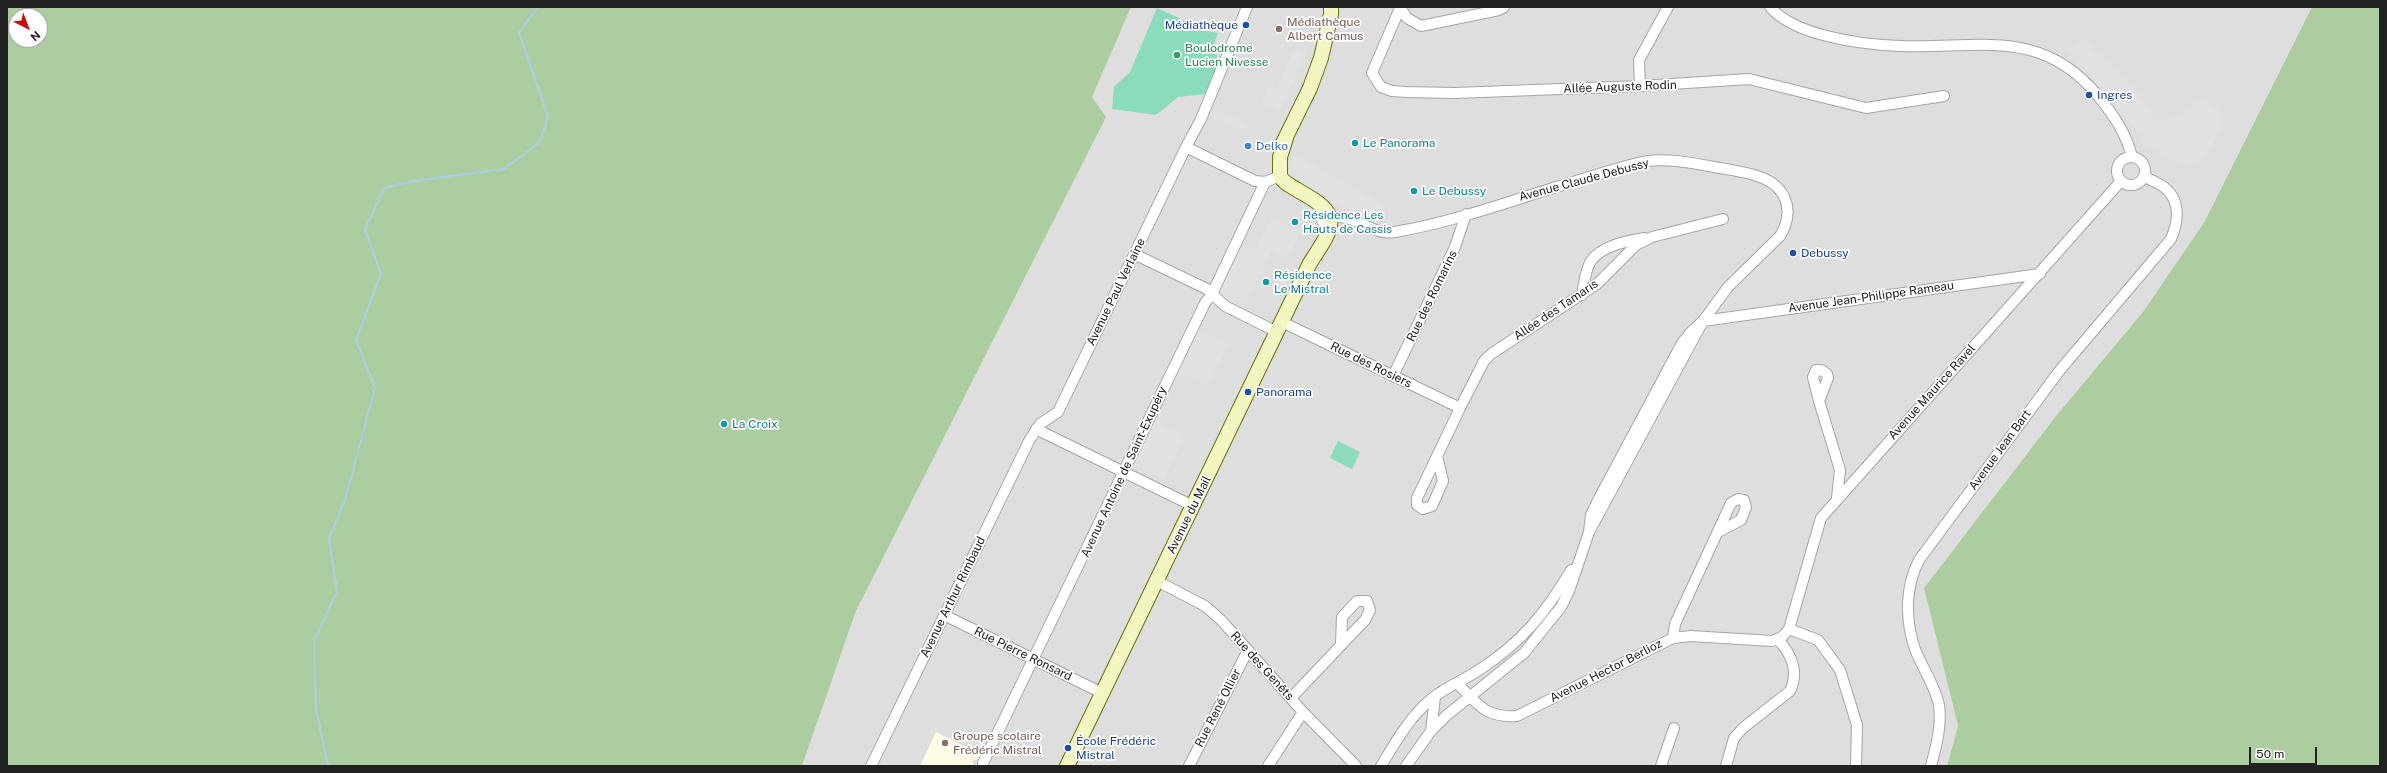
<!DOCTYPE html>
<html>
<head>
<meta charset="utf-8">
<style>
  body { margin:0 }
  #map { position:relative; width:2387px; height:773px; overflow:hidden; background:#f1eee8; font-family:"Public Sans",sans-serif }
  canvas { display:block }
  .frame { position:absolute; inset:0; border:8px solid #212121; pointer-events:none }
  .north { position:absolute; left:8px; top:8px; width:40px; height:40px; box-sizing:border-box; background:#fff; border:1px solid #a6a6a6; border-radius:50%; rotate:138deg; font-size:11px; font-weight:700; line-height:16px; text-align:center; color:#212121 }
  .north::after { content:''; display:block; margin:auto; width:14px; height:18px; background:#c60f0c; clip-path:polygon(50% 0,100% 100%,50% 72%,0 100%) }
  .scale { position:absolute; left:2249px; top:747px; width:68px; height:18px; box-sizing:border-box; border:2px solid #212121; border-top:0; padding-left:5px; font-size:12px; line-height:14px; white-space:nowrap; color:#212121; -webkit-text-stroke:3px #fff; paint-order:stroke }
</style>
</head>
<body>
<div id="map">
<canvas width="2387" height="773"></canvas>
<div class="frame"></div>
<div class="north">N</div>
<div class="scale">50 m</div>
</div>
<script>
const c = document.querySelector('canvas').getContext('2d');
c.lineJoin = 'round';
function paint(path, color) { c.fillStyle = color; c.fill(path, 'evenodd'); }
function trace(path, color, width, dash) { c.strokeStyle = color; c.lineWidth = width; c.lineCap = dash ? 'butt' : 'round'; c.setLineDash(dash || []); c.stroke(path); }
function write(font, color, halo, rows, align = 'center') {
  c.font = font + ' "Public Sans",sans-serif'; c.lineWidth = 3.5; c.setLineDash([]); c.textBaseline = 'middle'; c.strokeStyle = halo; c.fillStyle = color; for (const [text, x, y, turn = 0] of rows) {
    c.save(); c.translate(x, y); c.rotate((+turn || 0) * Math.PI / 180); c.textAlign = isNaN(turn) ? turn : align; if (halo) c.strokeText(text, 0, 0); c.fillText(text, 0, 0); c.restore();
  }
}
const residential = new Path2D(`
  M1131 7H2312L2205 221 2143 312 2056 416 1924 588 1958 726 1947 766H802L856 611Z`);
const education = new Path2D(`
  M936 732 981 755 980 758 972 761 974 766H920Z`);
const forest = new Path2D(`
  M7 7H1131L1092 97 1106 117 856 611 802 766H7ZM16 16H40V40H16Z
  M2312 7H2380V766H1947L1958 726 1924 588 2056 416 2143 312 2205 221Z`);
const pitch = new Path2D(`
  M1157 8 1207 31 1218 33 1214 44 1219 65 1206 94 1178 97 1156 115 1112 109 1114 87 1130 72Z
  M1338 441 1360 452 1352 469 1330 458Z`);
const parking = new Path2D(`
  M1237 7H1243L1225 54 1218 52Z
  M2085 41 2129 82 2151 109 2153 120 2158 122 2177 118 2199 100 2204 98 2216 108 2222 116V128L2206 157 2196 164H2181L2164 159 2147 144 2109 95 2066 50Z
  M1295 47 1307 53 1280 111 1261 102 1268 86 1275 90Z
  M1213 109 1249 125 1246 132 1210 116Z
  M1294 155 1383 203 1385 208 1377 224 1291 180 1287 174Z
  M1271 217 1301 232 1288 258 1272 251 1246 304 1226 294 1223 295 1221 287 1241 244 1255 250Z
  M1197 329 1229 344 1209 386 1177 371Z
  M1155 420 1185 435 1163 480 1133 466Z`);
const stream = new Path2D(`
  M328 766 316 709 314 641 337 592 329 538 345 500 375 388 356 340 381 274 365 230 384 188 414 181 504 169 540 142 548 116 519 32 538 7`);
const minor = new Path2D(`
  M1247 7 1201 119 1186 147 1255 181 1265 182 1280 176
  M1400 7 1407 18 1421 26 1499 10 1504 7
  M1770 7C1783 22 1804 30 1823 35 1848 42 1875 45 1901 46 1979 49 2041 26 2099 97 2114 116 2126 133 2132 157
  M1400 8 1372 73 1381 87 1392 91 1406 92 1455 93 1640 86 1749 79 1866 108 1944 96
  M1640 86 1639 60 1668 7
  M2117 171a14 14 0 1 1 28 0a14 14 0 1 1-28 0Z
  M1322 221C1327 220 1332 217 1337 217 1357 216 1374 236 1395 232 1460 221 1523 196 1586 178 1606 172 1627 165 1648 161 1673 158 1701 165 1726 169 1741 172 1765 175 1777 187 1791 201 1790 220 1780 236L1728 287 1703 321 1690 333 1682 343 1597 502 1591 515 1589 532
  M1134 254 1207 289 1225 306 1277 332
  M1582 295C1584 285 1585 270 1591 261 1601 246 1627 241 1644 238
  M1703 321 2040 274
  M1282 322 1460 408
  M1393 376 1455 247 1466 214
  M1819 401 1813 377 1816 370H1821L1827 374 1828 378 1819 401 1840 470 1837 498
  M1036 429 1193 506
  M1437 456 1443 481 1432 506 1423 509 1417 505V498L1460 408 1484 361 1491 354 1597 284 1636 245 1652 237 1723 219
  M1157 581 1205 606 1221 620 1303 712 1356 766
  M944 615 1102 693
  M1789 629 1818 640 1840 670 1857 725 1856 766
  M1673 638 1675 624 1731 503 1738 499 1744 500 1746 507 1741 520 1718 532
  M1458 684C1478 705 1486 718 1517 716L1673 638 1691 636 1772 641 1782 637 1789 629 1821 518 2121 181
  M1291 698 1365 620 1370 610 1367 601H1357L1342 617 1341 644
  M1431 731 1435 697
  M983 763 1205 303 1212 294 1265 182
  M871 766 1029 441 1040 424 1058 412 1186 147
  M1189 766 1248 650
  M1268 766 1303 712
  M1381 766C1395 743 1409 718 1430 700 1444 688 1464 680 1479 670 1522 642 1545 614 1571 570
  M1406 766 1431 731 1447 715 1524 653 1561 607 1569 591 1589 532 1702 323
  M1661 766 1674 728
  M1726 766 1734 738 1743 728 1790 691C1799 673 1792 654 1778 640
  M1931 766C1936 747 1942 725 1939 705 1935 685 1922 668 1915 649 1905 620 1905 587 1919 560L2060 370 2171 239C2179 220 2181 198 2161 185 2156 182 2150 180 2144 176`);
const secondary = new Path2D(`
  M1282 145 1310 88 1321 58 1331 14V7
  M1067 766 1310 263C1334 226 1344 215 1299 191 1292 186 1284 184 1280 176V157L1286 138`);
const markers = [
  [1246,25,4,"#1a4fb4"],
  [1279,29,4,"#8d6e63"],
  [1177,55,4,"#2e9e5b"],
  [2089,95,4,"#1a4fb4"],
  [1355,143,4,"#0f9aa8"],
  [1248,146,4,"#3f7fe0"],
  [1414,191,4,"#0f9aa8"],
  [1295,222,4,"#0f9aa8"],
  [1793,253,4,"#1a4fb4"],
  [1266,282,4,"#0f9aa8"],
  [1248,392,4,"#1a4fb4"],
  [724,424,4,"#0f9aa8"],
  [945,743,4,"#8d6e63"],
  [1068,748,4,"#1a4fb4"]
];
const educationNames = [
  ["Médiathèque",1287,22],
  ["Albert Camus",1287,36],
  ["Groupe scolaire",953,736],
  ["Frédéric Mistral",953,750]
];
const transitNames = [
  ["Médiathèque",1238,25,"right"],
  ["Ingres",2097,95],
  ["Debussy",1801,253],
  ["Panorama",1256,392],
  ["École Frédéric",1076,741],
  ["Mistral",1076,755]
];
const leisureNames = [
  ["Boulodrome",1185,48],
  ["Lucien Nivesse",1185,62]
];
const streetNames = [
  ["Allée Auguste Rodin",1620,87,-2],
  ["Avenue Claude Debussy",1584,180,-15],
  ["Avenue Paul Verlaine",1116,292,-64],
  ["Rue des Romarins",1432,296,-64],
  ["Avenue Jean-Philippe Rameau",1871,297,-8],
  ["Allée des Tamaris",1556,310,-34],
  ["Rue des Rosiers",1371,365,26],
  ["Avenue Maurice Ravel",1932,392,-48],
  ["Avenue Jean Bart",2000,450,-54],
  ["Avenue Antoine de Saint-Exupéry",1124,472,-65],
  ["Avenue du Mail",1189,515,-64],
  ["Avenue Arthur Rimbaud",953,597,-64],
  ["Rue Pierre Ronsard",1023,654,26],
  ["Rue des Genêts",1262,666,48],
  ["Avenue Hector Berlioz",1606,671,-27],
  ["Rue René Ollier",1218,708,-63]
];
const cultureNames = [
  ["Le Panorama",1363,143],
  ["Le Debussy",1422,191],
  ["Résidence Les",1303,215],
  ["Hauts de Cassis",1303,229],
  ["Résidence",1274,275],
  ["Le Mistral",1274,289],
  ["La Croix",732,424]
];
const shopNames = [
  ["Delko",1256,146]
];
paint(residential, '#dfdede');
paint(education, '#fdfde4');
paint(forest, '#accd9f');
paint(pitch, '#8bdbbd');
paint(parking, '#e1e1e1');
trace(stream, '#abcfdb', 2.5);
trace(minor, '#a5a5a5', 12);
trace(secondary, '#67740b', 16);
trace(minor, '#fff', 10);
trace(secondary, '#f3f6c0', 14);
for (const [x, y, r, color] of markers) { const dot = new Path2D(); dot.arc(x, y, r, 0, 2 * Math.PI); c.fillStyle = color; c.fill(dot); trace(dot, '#fff', 1.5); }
write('12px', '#785e54', '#fff', educationNames, 'left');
write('12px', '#164399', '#fff', transitNames, 'left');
write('12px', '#27864d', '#fff', leisureNames, 'left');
write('12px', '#212121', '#fff', streetNames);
write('12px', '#0d838f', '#fff', cultureNames, 'left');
write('12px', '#366cbe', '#fff', shopNames, 'left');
</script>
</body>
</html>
